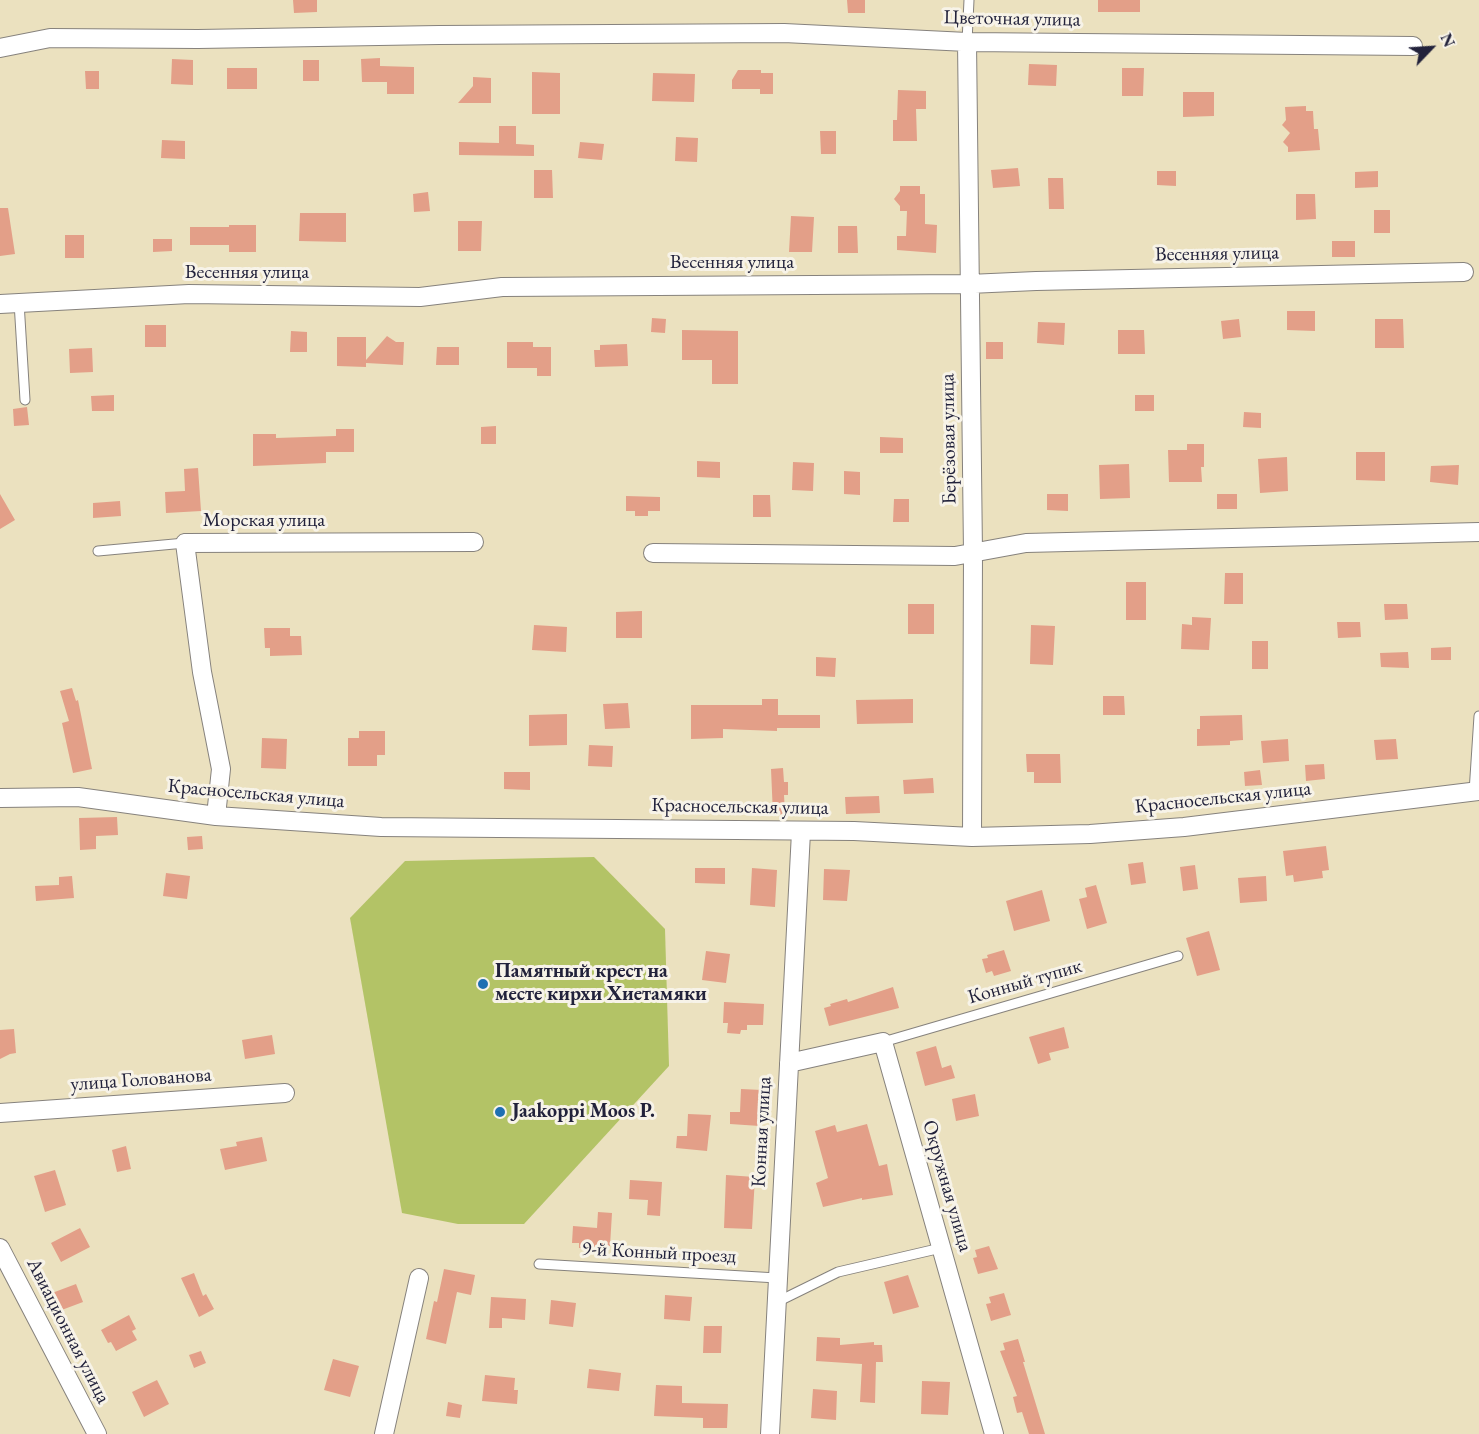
<!DOCTYPE html>
<html>
<head>
<meta charset="utf-8">
<style>
  body { margin:0 }
  #map { position:relative; width:1479px; height:1434px; overflow:hidden; background:#ebe1bf; font-family:"EB Garamond",serif }
  canvas { display:block }
  .north { position:absolute; left:1401px; top:18px; width:60px; height:60px; -webkit-text-stroke:4px #f7f3e8; paint-order:stroke; rotate:65deg; font-size:16px; font-weight:700; line-height:24px; text-align:center; color:#22223b }
  .north::after { content:''; display:block; margin:auto; width:21px; height:27px; background:#22223b; clip-path:polygon(50% 0,100% 100%,50% 72%,0 100%) }
</style>
</head>
<body>
<div id="map">
<canvas width="1479" height="1434"></canvas>
<div class="north">N</div>
</div>
<script>
const c = document.querySelector('canvas').getContext('2d');
c.lineJoin = 'round';
function paint(path, color) { c.fillStyle = color; c.fill(path, 'evenodd'); }
function trace(path, color, width, dash) { c.strokeStyle = color; c.lineWidth = width; c.lineCap = dash ? 'butt' : 'round'; c.setLineDash(dash || []); c.stroke(path); }
function write(font, color, halo, rows, align = 'center') {
  c.font = font + ' "EB Garamond",serif'; c.lineWidth = 6; c.setLineDash([]); c.textBaseline = 'middle'; c.strokeStyle = halo; c.fillStyle = color; for (const [text, x, y, turn = 0] of rows) {
    c.save(); c.translate(x, y); c.rotate((+turn || 0) * Math.PI / 180); c.textAlign = isNaN(turn) ? turn : align; if (halo) c.strokeText(text, 0, 0); c.fillText(text, 0, 0); c.restore();
  }
}
const green = new Path2D(`
  M594 857 665 929 669 1066 524 1224H458L402 1213 350 918 405 861Z`);
const building = new Path2D(`
  M293 0H317V12L294 13Z
  M847 0H865V13H848Z
  M1098 0H1140V12H1098Z
  M380 58V66L414 67V94H387V82H362L361 59Z
  M172 59 193 60V85L171 84Z
  M303 60H319V81H303Z
  M1029 64 1057 65 1056 86 1028 85Z
  M227 68H257V89H227Z
  M1122 68H1144L1143 96H1122Z
  M738 70H761V73H773V94H760V89H732V80Z
  M85 71H99V89H86Z
  M532 72 560 73V114H532Z
  M653 73 695 74 694 102 652 101Z
  M473 77 491 78V103H458L473 86Z
  M898 90 926 91V109H916L917 141H893V120H897Z
  M1183 92H1214V116L1183 117Z
  M1306 106V111H1313L1314 129H1318L1320 150 1288 152V147L1283 142 1290 133 1282 125 1286 120 1285 107Z
  M499 126H516V144L534 145V156L459 155V142L499 143Z
  M820 131H836V154H821Z
  M676 137 698 138 697 162 675 161Z
  M162 140 185 141V159L161 158Z
  M580 142 604 144 602 160 578 158Z
  M1018 168 1020 186 993 188 991 170Z
  M534 170H552L553 198H534Z
  M1157 171H1176V186L1157 185Z
  M1378 171V187L1355 188V172Z
  M1048 178H1063L1064 209H1049Z
  M900 186H920V194H925V224L937 225 936 253 897 250V236H906L907 211H900V206L894 199 900 191Z
  M428 192 430 211 414 212 413 194Z
  M1296 194H1315L1316 219 1296 220Z
  M0 208H8L15 254 0 256Z
  M1374 210H1390V233H1374Z
  M300 213H346V242L299 241Z
  M791 216 814 217 812 252H789Z
  M458 221H482L481 251H458Z
  M229 225H256V252H229V245H190V227H229Z
  M838 226H857L858 253H838Z
  M65 235H84V258H65Z
  M153 239H172V251L153 252Z
  M1332 241H1355V257H1332Z
  M1287 311H1315V331L1287 330Z
  M652 318 666 319 665 333 651 332Z
  M1239 319 1241 337 1223 339 1221 321Z
  M1375 319H1403L1404 348H1375Z
  M1038 322 1065 323 1064 345 1037 343Z
  M145 325H166V347H145Z
  M682 330 738 331V384H712V360H682Z
  M1118 330H1144L1145 354H1118Z
  M291 331 307 332V352H290Z
  M387 336 396 342H404L403 365 366 363V367L337 366V337H366V360Z
  M507 342H533V347H551V376H537V368H507Z
  M986 342H1003V359H986Z
  M627 344 628 366 595 367 594 350H600V345Z
  M437 347H459V365H436Z
  M92 348 93 372 70 373 69 349Z
  M114 395V411H92L91 396Z
  M1135 395H1154V411H1135Z
  M27 407 29 425 14 426 13 409Z
  M1244 412 1261 413V428L1243 427Z
  M496 426V444H481V427Z
  M336 429H354V452H326V463L253 466V434H276V438L336 436Z
  M880 437 903 438V453H880Z
  M1187 444H1204V467H1201L1202 482H1169L1168 450H1187Z
  M1356 452H1385V481L1356 480Z
  M1287 457 1288 491 1260 493 1258 459Z
  M697 461 720 462V478L697 477Z
  M793 462 814 463 813 491 792 490Z
  M1129 464 1130 498 1100 499 1099 465Z
  M1459 465 1458 485 1430 482 1431 466Z
  M198 468 201 511 166 513 165 492 185 491 184 469Z
  M844 471 860 472V495L844 494Z
  M0 494 15 520 0 529Z
  M1047 494H1068V511L1047 510Z
  M1217 494H1237V509H1217Z
  M753 495H770L771 517H753Z
  M626 496 660 497V511H648V516H635V511H626Z
  M894 499H909V522H893Z
  M120 501 121 516 93 518V503Z
  M1225 573H1243V604H1224Z
  M1126 582H1146V620H1126Z
  M908 604H934V634H908Z
  M1384 604H1407L1408 619 1385 620Z
  M642 611V638H616V612Z
  M1192 617 1211 618 1209 650 1181 649 1182 624 1192 625Z
  M1337 622H1360L1361 637 1338 638Z
  M534 625 567 627 566 652 532 650Z
  M1031 625 1055 626 1053 665 1030 664Z
  M264 628H290V636H301L302 655 270 656V648H265Z
  M1252 641H1268V669H1252Z
  M1451 647V660H1431V648Z
  M1408 652 1409 668 1381 667 1380 653Z
  M816 657 836 658 835 677 816 676Z
  M72 688 76 701 78 700 92 769 73 773 62 723 69 721 60 691Z
  M1103 696H1124L1125 715H1103Z
  M762 699H778V715H820V728H777V731L723 729V738L691 739V705H762Z
  M913 699V723L857 724 856 700Z
  M628 703 630 728 605 729 603 704Z
  M567 714V745L529 746V715Z
  M1242 715 1243 740 1230 741V745L1197 746V729H1200V716Z
  M359 731H385V755H377V766H348V738H359Z
  M262 738 287 739 286 769 261 768Z
  M1288 739 1289 761 1263 763 1261 741Z
  M1396 739 1398 759 1376 760 1374 740Z
  M589 745 613 746 612 767 588 766Z
  M1026 754H1060L1061 783H1034V772H1027Z
  M1324 764 1325 779 1306 781 1305 765Z
  M783 768 784 782H788V795H784L785 814 773 815 771 769Z
  M1260 770 1262 785 1245 786 1244 772Z
  M504 772H530V790L504 789Z
  M933 778 934 793 904 794 903 780Z
  M879 796 880 813 846 814 845 797Z
  M117 817 118 835 96 836V849L80 850 79 818Z
  M202 836 203 849 188 850 187 837Z
  M1326 846 1329 870 1322 871 1323 878 1294 882 1293 875 1286 876 1283 851Z
  M1143 862 1146 883 1131 885 1128 864Z
  M1195 865 1198 889 1183 891 1180 867Z
  M695 868H725V884L695 883Z
  M752 868 777 870 775 907 750 905Z
  M824 869 850 870 847 901 823 900Z
  M166 873 190 876 187 899 163 896Z
  M72 876 74 898 36 901 35 886 59 885V877Z
  M1266 876 1267 901 1240 903 1238 878Z
  M1096 885 1107 923 1087 929 1079 899 1087 897 1085 888Z
  M1042 890 1050 921 1014 931 1006 901Z
  M1209 931 1220 970 1197 976 1186 938Z
  M1004 950 1011 971 994 976 992 971 986 973 982 959 988 958 987 955Z
  M706 951 730 954 726 983 702 980Z
  M893 987 899 1008 829 1026 824 1008 831 1006 830 1004 847 999 848 1002Z
  M724 1002 764 1004 763 1025H747V1030H741L740 1034 727 1033 728 1023H723Z
  M1064 1027 1069 1048 1049 1053 1051 1060 1038 1064 1029 1037Z
  M14 1029 16 1053 10 1054 0 1059V1030Z
  M272 1035 275 1054 245 1059 242 1040Z
  M936 1046 942 1068 951 1065 955 1078 925 1086 916 1052Z
  M741 1089 762 1090 760 1126 730 1124V1112H740Z
  M975 1094 979 1116 956 1121 952 1099Z
  M688 1114 711 1115 707 1151 676 1148 677 1136H687Z
  M867 1124 879 1166 887 1164 893 1195 862 1200V1198L823 1207 816 1183 828 1178 815 1131 835 1125 837 1132Z
  M262 1137 267 1161 225 1170 220 1149 237 1146 236 1142Z
  M126 1146 131 1169 117 1172 112 1150Z
  M55 1170 66 1205 45 1212 34 1176Z
  M726 1175 755 1177 752 1229 724 1228Z
  M630 1180 662 1182 660 1216 647 1215 648 1200 629 1199Z
  M598 1212 612 1213 610 1246 596 1245V1249L579 1248V1243H572L573 1226 597 1228Z
  M80 1228 90 1247 61 1262 51 1243Z
  M989 1246 998 1269 978 1274 973 1258 977 1257 975 1250Z
  M444 1269 475 1275 471 1295 457 1292 446 1344 426 1339 434 1301 437 1302Z
  M194 1273 203 1296 206 1294 214 1309 199 1317 181 1278Z
  M908 1275 919 1307 893 1314 884 1282Z
  M76 1284 83 1302 59 1311 52 1293Z
  M1004 1293 1011 1315 991 1321 986 1304 991 1303 989 1297Z
  M665 1295 692 1297 690 1321 664 1319Z
  M491 1297 526 1299 525 1320 502 1318V1328H489Z
  M551 1300 576 1303 573 1327 549 1324Z
  M129 1315 136 1329 132 1331 137 1340 116 1351 111 1342 108 1343 101 1330Z
  M704 1326H722L721 1353H703Z
  M817 1337 840 1338V1345L874 1342V1345H882L883 1362H876L875 1403 860 1402 862 1364 816 1361Z
  M1018 1339 1025 1362H1023L1045 1434H1029L1022 1412 1017 1413 1013 1397 1017 1396 1000 1351 1005 1350 1003 1343Z
  M201 1351 206 1363 194 1368 189 1355Z
  M333 1359 359 1366 350 1397 324 1390Z
  M589 1369 621 1373 619 1391 587 1388Z
  M485 1375 515 1378 514 1390H518L517 1404 482 1401Z
  M157 1380 169 1404 144 1417 132 1392Z
  M922 1381 950 1382 948 1415 921 1414Z
  M656 1385 682 1386V1403L728 1404 727 1428H703V1418L654 1416Z
  M813 1389 837 1391 836 1420 811 1418Z
  M448 1402 462 1405 460 1418 446 1416Z`);
const service = new Path2D(`
  M967 42 969 0
  M19 302 25 400
  M98 551 185 543
  M1474 792 1479 716
  M883 1042 1178 956
  M539 1264 777 1278
  M777 1302 838 1272 941 1248`);
const minor = new Path2D(`
  M967 42 973 553 972 837
  M0 48 50 38 198 39 439 35 784 33 967 42 1413 46
  M0 304 189 294 420 297 502 287 969 284 1036 281 1464 272
  M653 553 955 556 1026 543 1479 532
  M0 798 78 797 216 816 381 827 854 831 972 837 1090 834 1184 827 1479 791
  M216 816 221 769 202 672 185 543 474 542
  M789 1063 883 1042 994 1434
  M0 1113 285 1093
  M0 1248 97 1434
  M384 1434 419 1278
  M770 1434 801 832`);
const markers = [
  [483,984,6,"#1f6fb2"],
  [500,1112,6,"#1f6fb2"]
];
const streetNames = [
  ["Цветочная улица",1012,19,1],
  ["Весенняя улица",1217,254,-1],
  ["Весенняя улица",732,263],
  ["Весенняя улица",247,273],
  ["Берёзовая улица",949,439,-91],
  ["Морская улица",264,521],
  ["Красносельская улица",256,794,5],
  ["Красносельская улица",1223,798,-6],
  ["Красносельская улица",740,807,1],
  ["Конный тупик",1025,982,-16],
  ["улица Голованова",141,1080,-4],
  ["Конная улица",762,1132,-87],
  ["Окружная улица",947,1186,74],
  ["9-й Конный проезд",659,1253,3],
  ["Авиационная улица",68,1331,63]
];
const poiNames = [
  ["Памятный крест на",495,972],
  ["месте кирхи Хиетамяки",495,995],
  ["Jaakoppi Moos P.",512,1112]
];
paint(green, '#b3c366');
paint(building, '#e39f88');
trace(service, '#86827d', 11);
trace(minor, '#86827d', 20);
trace(service, '#fff', 9);
trace(minor, '#fff', 18);
for (const [x, y, r, color] of markers) { const dot = new Path2D(); dot.arc(x, y, r, 0, 2 * Math.PI); c.fillStyle = color; c.fill(dot); trace(dot, '#f7f3e8', 2); }
write('20px', '#22223b', '#f7f3e8', streetNames);
write('bold 20px', '#22223b', '#f7f3e8', poiNames, 'left');
</script>
</body>
</html>
